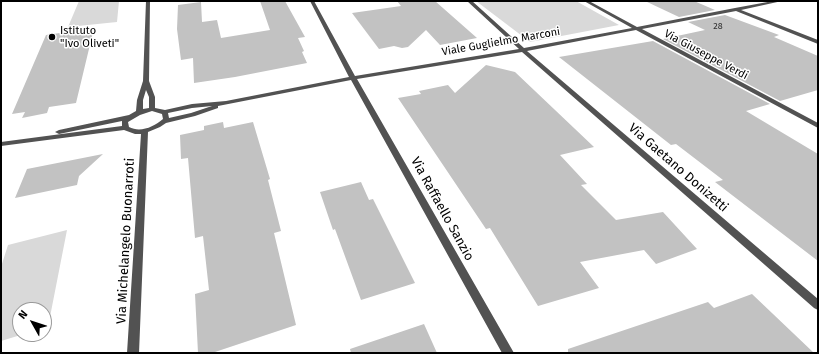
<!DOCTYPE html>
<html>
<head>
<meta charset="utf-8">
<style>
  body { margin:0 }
  #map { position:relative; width:819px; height:354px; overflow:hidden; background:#fff; font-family:"Fira Sans",sans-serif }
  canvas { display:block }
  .frame { position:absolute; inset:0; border:2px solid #000; pointer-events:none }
  .north { position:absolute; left:12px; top:302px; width:40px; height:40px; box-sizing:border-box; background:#fff; border:1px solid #999; border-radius:50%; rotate:309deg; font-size:11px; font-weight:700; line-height:16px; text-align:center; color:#000 }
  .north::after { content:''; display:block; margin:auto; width:14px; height:18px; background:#000; clip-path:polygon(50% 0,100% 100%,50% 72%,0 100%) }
</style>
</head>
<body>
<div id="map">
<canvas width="819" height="354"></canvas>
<div class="frame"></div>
<div class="north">N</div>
</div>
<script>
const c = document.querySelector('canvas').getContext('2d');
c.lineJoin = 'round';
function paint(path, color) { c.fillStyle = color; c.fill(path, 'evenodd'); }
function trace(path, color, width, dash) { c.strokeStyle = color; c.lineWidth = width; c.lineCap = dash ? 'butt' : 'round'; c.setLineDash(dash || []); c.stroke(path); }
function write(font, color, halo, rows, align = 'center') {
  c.font = font + ' "Fira Sans",sans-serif'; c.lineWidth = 3; c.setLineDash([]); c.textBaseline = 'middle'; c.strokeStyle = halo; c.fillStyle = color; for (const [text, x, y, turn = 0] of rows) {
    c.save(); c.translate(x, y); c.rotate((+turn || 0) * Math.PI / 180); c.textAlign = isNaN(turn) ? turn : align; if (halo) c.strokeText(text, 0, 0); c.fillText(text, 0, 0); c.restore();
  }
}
const green = new Path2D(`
  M79 1H119L117 22 68 27Z
  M476 1H576L619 25 530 42Z
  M67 230 48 327 44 328V310H20V334H24L1 341V267L8 245Z`);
const building = new Path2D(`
  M260 1H285L305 37 298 38 304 51 302 52 307 63 235 77 194 83 193 58 181 60 177 29 178 5 201 2 202 22 217 20 221 38 270 30Z
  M397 1H435L477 38 440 45 426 30 408 47 402 48 394 46 379 49 352 13 401 6Z
  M645 1H694L715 10 679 17Z
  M725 15 779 35 774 37 818 56V90L780 101 663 39 705 30 688 22Z
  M94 28 76 103 49 107 47 113 22 118 25 112 12 114 46 35Z
  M653 41 770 104 746 111 818 154V261L715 182 723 180 676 144 671 145 559 57Z
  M486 65 515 72 594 147 560 155 587 184 581 185 616 220 663 212 697 249 656 264 644 250 580 262 599 288 538 306 490 228 486 229 398 98 421 94 419 91 448 85 455 93Z
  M223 122 224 128 253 122 270 179 268 180 281 231 274 233 296 325 212 353H198L195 294 209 290 203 236 195 238 188 158 181 159 180 135 204 130V126Z
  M103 154 79 176 77 185 15 198 27 169Z
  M361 182 369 200 373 199 415 283 361 300 335 229 333 230 320 192Z
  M752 294 814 353H568V349L708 302 714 308Z
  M424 324 437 353H351L350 349Z`);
const street = new Path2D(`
  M146 1H150L149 81 155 97V108L165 110 192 104 226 101 349 77 310 1H314L355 76 519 49 467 1H472L524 48 632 28 584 1H589L637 27 735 8 773 1H782L741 10 818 40V44L736 11 642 29 818 123V128L636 30 527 51 818 299V310L814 308 522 52 357 79 514 353H502L351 80 218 106V108L195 116 166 123 160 127 148 132 139 353H127L141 134H135L124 130 1 146V142L122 126V121L59 134 55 132 59 130 129 115 136 111 137 100 143 81ZM146 90 149 97V108L143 109V100ZM212 106 191 113 169 118 168 113 192 108ZM152 111 162 114 163 119C154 127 140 133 129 127L128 122 140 115Z`);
const markers = [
  [52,37,4,"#000"]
];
const farNumbernames = [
  ["28",718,26]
];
const farPoinames = [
  ["Istituto",60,31],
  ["\"Ivo Oliveti\"",60,44]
];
const farStreetnames = [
  ["Viale Guglielmo Marconi",501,42,-10],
  ["Via Giuseppe Verdi",706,55,28]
];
const streetNames = [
  ["Via Gaetano Donizetti",678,168,41],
  ["Via Raffaello Sanzio",442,209,61],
  ["Via Michelangelo Buonarroti",126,241,-87]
];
paint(green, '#d9d9d9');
paint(building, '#c2c2c2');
paint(street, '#525252');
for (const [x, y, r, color] of markers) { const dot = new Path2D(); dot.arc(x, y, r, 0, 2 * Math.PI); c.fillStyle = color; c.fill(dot); trace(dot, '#fff', 1.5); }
write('9px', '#303030', null, farNumbernames);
write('11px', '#000', '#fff', farPoinames, 'left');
write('11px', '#000', '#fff', farStreetnames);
write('13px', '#000', '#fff', streetNames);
</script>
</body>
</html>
